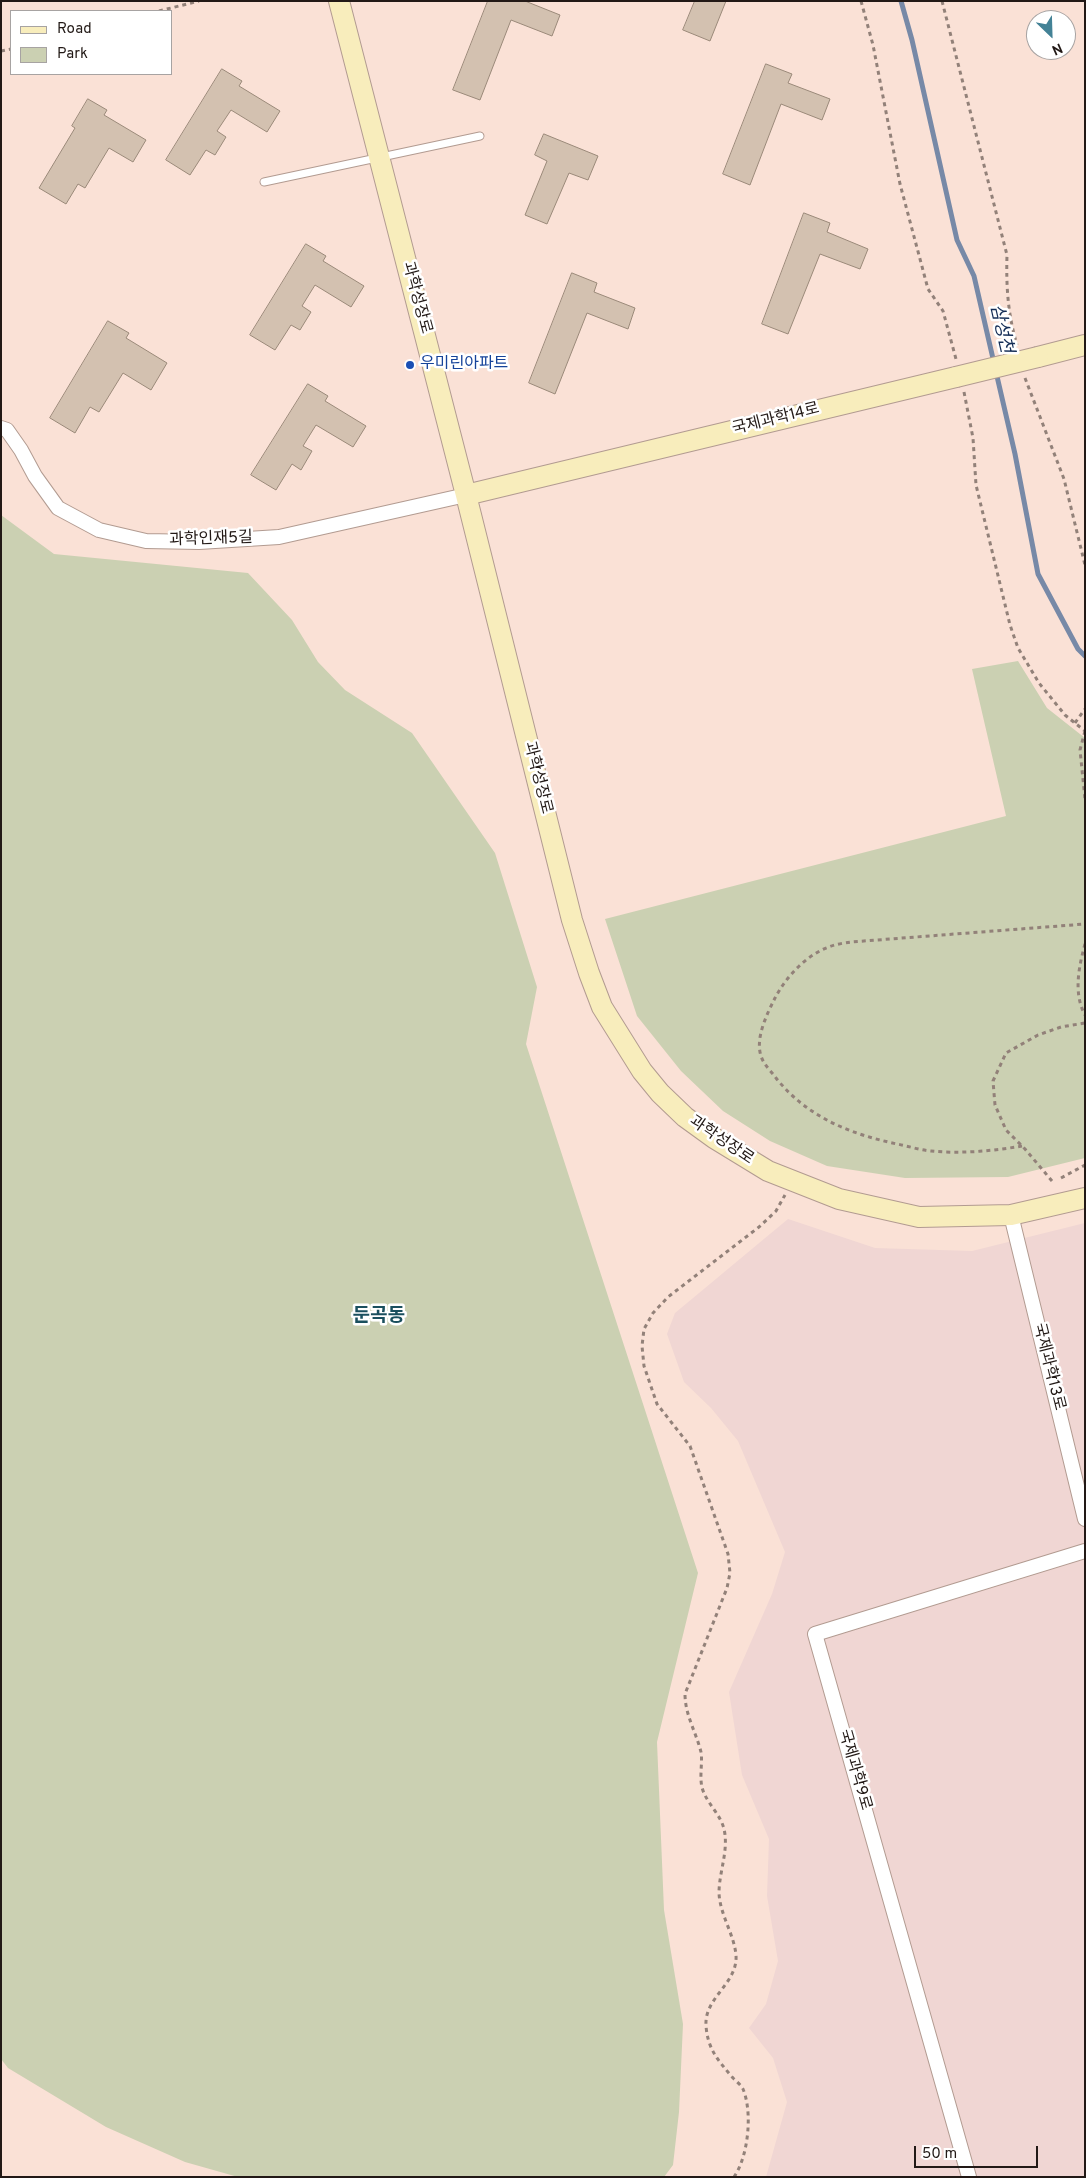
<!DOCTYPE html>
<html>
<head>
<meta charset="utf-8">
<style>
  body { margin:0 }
  #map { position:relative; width:1086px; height:2178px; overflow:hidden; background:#fae1d6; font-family:Overpass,sans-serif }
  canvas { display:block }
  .frame { position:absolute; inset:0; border:2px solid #221916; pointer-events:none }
  .legend { position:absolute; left:10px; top:10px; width:162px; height:65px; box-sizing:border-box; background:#fff; border:1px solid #a7a3a2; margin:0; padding:6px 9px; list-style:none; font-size:15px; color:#221916 }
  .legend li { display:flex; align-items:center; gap:10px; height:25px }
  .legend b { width:25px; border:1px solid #a7a3a2 }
  .north { position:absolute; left:1026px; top:10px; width:50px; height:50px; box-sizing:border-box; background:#fff; border:1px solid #a7a3a2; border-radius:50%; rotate:156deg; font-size:14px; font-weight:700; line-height:20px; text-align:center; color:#221916 }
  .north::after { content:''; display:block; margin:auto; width:18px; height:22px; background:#438296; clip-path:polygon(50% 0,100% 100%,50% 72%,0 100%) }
  .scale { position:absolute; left:914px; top:2146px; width:124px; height:22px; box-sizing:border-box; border:2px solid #221916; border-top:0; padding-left:6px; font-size:15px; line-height:18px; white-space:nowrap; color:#221916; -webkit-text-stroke:4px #fff; paint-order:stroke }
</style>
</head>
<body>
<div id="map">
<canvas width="1086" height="2178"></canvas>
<div class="frame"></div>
<ul class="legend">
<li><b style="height:6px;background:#f8edbc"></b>Road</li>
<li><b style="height:14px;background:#cbd0b2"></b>Park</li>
</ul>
<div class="north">N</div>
<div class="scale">50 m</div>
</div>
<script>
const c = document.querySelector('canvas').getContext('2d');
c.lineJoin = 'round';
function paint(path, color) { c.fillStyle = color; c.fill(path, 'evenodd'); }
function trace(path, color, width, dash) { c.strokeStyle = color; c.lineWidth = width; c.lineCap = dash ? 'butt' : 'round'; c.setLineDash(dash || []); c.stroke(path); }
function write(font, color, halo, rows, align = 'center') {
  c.font = font + ' Overpass,"Noto Sans KR",sans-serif'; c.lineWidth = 5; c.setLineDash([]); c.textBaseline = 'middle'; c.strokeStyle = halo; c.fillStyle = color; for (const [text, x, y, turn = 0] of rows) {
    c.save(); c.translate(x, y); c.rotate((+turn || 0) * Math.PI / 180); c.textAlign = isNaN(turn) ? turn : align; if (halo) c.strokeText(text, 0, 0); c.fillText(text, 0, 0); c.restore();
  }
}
const industrial = new Path2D(`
  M788 1219 875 1248 972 1251 1085 1223V2177H766L787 2102 773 2058 749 2028 766 2004 778 1961 767 1896 769 1839 742 1775 729 1692 772 1594 785 1552 738 1441 711 1408 684 1382 667 1334 675 1313Z`);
const green = new Path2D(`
  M1 515 54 554 248 573 292 620 318 662 345 690 412 733 495 853 537 987 526 1044 698 1573 657 1742 664 1910 683 2024 679 2112 673 2165 664 2177H238L185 2162 106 2127 8 2068 1 2059Z
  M1018 661 1047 708 1085 738V1158L1008 1177 905 1178 827 1166 770 1141 723 1111 681 1071 637 1016 605 919 1006 816 972 669Z`);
const stream = new Path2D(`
  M901 1 912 40 957 240 974 276 994 363
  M996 372 1015 454 1038 574 1078 649 1085 656`);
const building = new Path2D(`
  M488 1H525L560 15 552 36 511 20 480 100 453 90Z
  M695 1H726L710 41 683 30Z
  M766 64 792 74 788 83 830 99 822 120 781 104 750 185 723 174Z
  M222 69 242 81 239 86 280 111 267 132 231 110 217 131 226 137 215 155 206 150 190 175 166 160Z
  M88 99 107 110 104 115 146 140 133 162 109 148 85 188 78 184 66 204 39 188 75 128 72 126Z
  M544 134 598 156 588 180 569 173 547 224 525 215 547 161 535 155Z
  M804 213 830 223 827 232 868 249 860 269 820 254 788 334 762 324Z
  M306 244 326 256 323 261 364 286 351 307 315 285 302 306 311 312 300 330 291 325 275 350 250 335Z
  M572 273 597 283 594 292 635 308 628 329 587 313 555 394 529 383Z
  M108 321 129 333 126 338 167 363 151 390 123 373 99 412 90 407 75 433 50 418Z
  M308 384 328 396 325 401 366 426 353 447 316 425 303 446 312 451 301 470 292 464 276 490 251 475Z`);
const path = new Path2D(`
  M861 1 873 45 900 184 928 289 943 311 956 359
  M942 1 1007 255C1006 287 1008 315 1017 345
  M159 11 199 1
  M1 51 11 49
  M1025 378 1064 479 1085 565
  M964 392 973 438 976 485 1010 625 1018 648 1039 683 1065 715 1085 731
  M1075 723 1085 709
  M1085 731 1080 750 1085 799
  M1085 944C1079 966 1073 993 1085 1015
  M1022 1146C993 1151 960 1154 931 1151 919 1150 908 1146 897 1144 850 1134 807 1117 776 1078 771 1071 764 1065 761 1056 755 1038 767 1014 775 998 786 977 806 955 829 947 836 944 844 943 851 942L1085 924
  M1061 1178 1085 1165
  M1052 1181 1025 1149 1006 1130 995 1105 993 1081 1006 1053 1038 1035 1061 1027 1085 1023
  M734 2177C748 2157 753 2113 743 2089 741 2085 736 2081 733 2078 718 2060 708 2050 706 2026 704 1997 738 1984 736 1955 734 1934 720 1915 719 1893 719 1872 729 1850 724 1829 721 1816 709 1805 704 1793 698 1781 703 1764 701 1752 696 1732 685 1715 685 1694L727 1588 730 1573 728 1554 690 1446 657 1404 644 1366 642 1346 644 1329 653 1313 668 1297 759 1227 776 1211 785 1195`);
const lane = new Path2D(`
  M264 182 480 136`);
const street = new Path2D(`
  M1 428 7 430 21 450 35 476 58 508 99 530 146 541 199 542 279 537 466 495
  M1011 1215 1085 1519
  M969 2177 815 1634 1085 1551`);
const secondary = new Path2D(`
  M339 1 466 495 572 920 589 973 602 1007 642 1071 660 1093 685 1117 714 1138 768 1171 839 1199 919 1217 1011 1215 1085 1198
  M1038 357 1085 345
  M466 495 956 377`);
const secondaryBridge = new Path2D(`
  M956 377 1038 357`);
const markers = [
  [410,365,5,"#1a4fb4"]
];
const streetNames = [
  ["과학성장로",416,298,75],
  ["국제과학14로",776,420,-14],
  ["과학인재5길",211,540,-2],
  ["과학성장로",537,778,76],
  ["과학성장로",721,1141,34],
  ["국제과학13로",1048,1367,76],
  ["국제과학9로",854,1770,74]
];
const transitNames = [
  ["우미린아파트",420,365]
];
const waterNames = [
  ["삼성천",1000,329,77]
];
const quarterNames = [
  ["둔곡동",379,1317]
];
paint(industrial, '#f0d6d3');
paint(green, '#cbd0b2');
trace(stream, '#7789a7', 5);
paint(building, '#d3c1b0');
trace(building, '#9a8979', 1);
trace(lane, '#b29b91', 9);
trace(street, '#b29b91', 16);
trace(secondary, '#b29b91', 22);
trace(path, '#928179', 3, [4, 4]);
trace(lane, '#fff', 7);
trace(street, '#fff', 14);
trace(secondary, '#f8edbc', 20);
trace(secondaryBridge, '#b29b91', 22, []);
trace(secondaryBridge, '#f8edbc', 20);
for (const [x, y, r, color] of markers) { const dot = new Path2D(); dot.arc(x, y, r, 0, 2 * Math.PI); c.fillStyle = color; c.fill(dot); trace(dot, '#fff', 2); }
write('16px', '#221916', '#fff', streetNames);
write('16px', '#164399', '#fff', transitNames, 'left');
write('italic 18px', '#132c55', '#fff', waterNames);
write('bold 19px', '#1a4f5e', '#fff', quarterNames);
</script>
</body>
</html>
